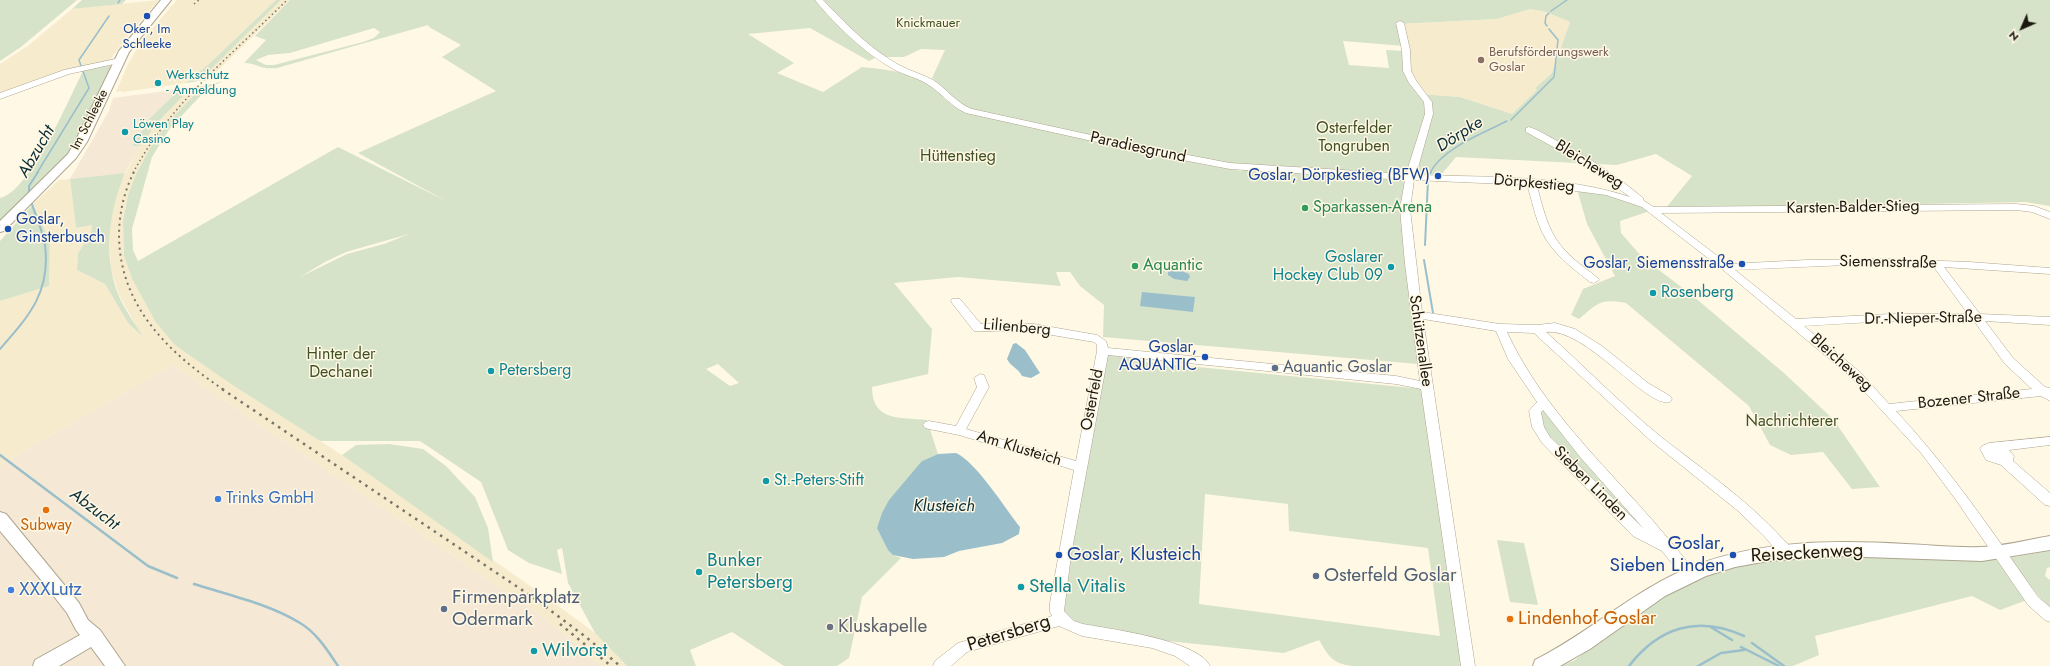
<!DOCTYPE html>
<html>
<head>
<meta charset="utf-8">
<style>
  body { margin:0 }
  #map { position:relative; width:2050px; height:666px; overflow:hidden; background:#fff8e5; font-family:Jost,sans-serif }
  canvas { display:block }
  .north { position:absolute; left:2002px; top:8px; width:40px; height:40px; -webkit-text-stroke:3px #fff8e5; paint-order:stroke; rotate:225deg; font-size:11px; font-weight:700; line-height:16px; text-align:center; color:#1b1810 }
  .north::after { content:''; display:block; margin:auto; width:14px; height:18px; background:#1b1810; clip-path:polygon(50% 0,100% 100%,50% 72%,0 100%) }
</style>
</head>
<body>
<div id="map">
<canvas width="2050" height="666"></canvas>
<div class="north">N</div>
</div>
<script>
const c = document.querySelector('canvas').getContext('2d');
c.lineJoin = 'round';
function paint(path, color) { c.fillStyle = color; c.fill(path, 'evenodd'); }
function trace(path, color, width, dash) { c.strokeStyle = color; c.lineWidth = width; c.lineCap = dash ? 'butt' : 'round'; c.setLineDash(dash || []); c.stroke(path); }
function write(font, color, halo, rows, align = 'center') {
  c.font = font + ' Jost,sans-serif'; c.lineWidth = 3; c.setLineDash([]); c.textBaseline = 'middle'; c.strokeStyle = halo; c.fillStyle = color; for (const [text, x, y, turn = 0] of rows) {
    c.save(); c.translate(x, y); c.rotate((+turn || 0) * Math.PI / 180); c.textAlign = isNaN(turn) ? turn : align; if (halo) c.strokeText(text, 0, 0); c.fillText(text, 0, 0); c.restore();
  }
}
const commercial = new Path2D(`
  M180 89 150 118 132 146H140L125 173 70 179 109 111 113 98Z
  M172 365 536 612 583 649 601 666H0V465Z`);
const built = new Path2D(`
  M159 0 129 34 110 60 40 78 0 95V64L29 45 72 9Z
  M177 0H276L210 63 186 83 124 92 121 91 116 92 128 64 142 41Z
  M281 0H290L209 79 199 81Z
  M1530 9 1546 12 1570 22 1552 73 1535 88 1537 90 1512 114 1460 97 1418 94 1404 51 1399 24 1497 19Z
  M203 86 168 122 150 148 136 174 128 195 123 221 124 256 132 279 155 321 234 386 342 455 549 599 595 633 627 666H601L583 649 536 612 172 365 0 465V301L49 286 50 242 33 204 59 180 70 179 76 228 92 225 91 233 78 253 77 270 105 284 128 323 142 336 119 295 111 269 109 233 112 212 121 182 140 146 159 121 192 87Z`);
const green = new Path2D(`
  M0 0H77L21 47 0 61Z
  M82 0H126L122 4 72 9Z
  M276 0H281L199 81 186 83 210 63Z
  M290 0H2050V206L2025 202 1665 209 1692 176 1656 154 1617 165 1456 157 1441 175 1419 174 1405 180 1401 209 1418 364 1103 337 1104 305 1080 286 1070 272H1056L1061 286 958 277 894 283 932 329 928 374 872 387C872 422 900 417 927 420L938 454 922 461 893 555 901 558 862 597 849 658 837 666H784L732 632 690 650 696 666H627L595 633 568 583 562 548 557 550 562 574 529 563 508 550 481 482 420 441H320L234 386 175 345 155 321 132 279 124 256 123 221 128 195 136 174 150 148 168 122 203 86 224 81 209 87 170 128 152 157 132 229 133 250 138 261 338 147 448 202 358 153 496 91 442 57 461 45 429 27 428 25 277 68C259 70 258 63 244 63L266 40 255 36ZM1530 9 1546 12 1570 22 1552 73 1535 88 1537 90 1512 114 1460 97 1419 94 1404 51 1386 50 1389 68 1349 65 1343 41 1404 46 1399 24 1497 19ZM374 28 380 32 374 38 363 42 274 65H266L256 60 268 55 290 53ZM810 28 869 61 877 57H904L921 49 945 50 932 78 956 102V107C946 102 940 92 931 85 914 72 882 69 862 67L823 92 777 73 794 63 748 34ZM1140 152 1248 167 1241 171ZM409 234 384 244 347 254 300 277 325 262 346 252ZM718 364 739 383 730 386 706 369Z
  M105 65 112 66 76 143 66 157 0 222V198C29 193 69 99 83 71Z
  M192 87 159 121 140 146H132L150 118 180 89Z
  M125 173C109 212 103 254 118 294 124 309 135 323 143 337L128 323 105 284 77 270 78 253 91 233 92 225 76 228 70 179Z
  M1577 189C1603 194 1627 198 1650 211L1620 221 1621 233 1642 257 1693 296 1784 373 1833 419 1880 487 1852 489 1823 452 1791 455 1770 445 1749 406 1626 303C1601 298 1597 303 1579 319L1571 315 1583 289 1615 276 1587 224Z
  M33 204 50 242 49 286 0 301V241Z
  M1109 354 1136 357V361L1423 389 1462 666H1353C1333 664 1329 657 1319 640L1284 653 1158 640 1076 624 1065 612 1064 608 1065 585 1107 360 1106 358ZM1205 494 1288 504 1289 531 1428 548 1440 636 1199 604Z
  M1543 402 1671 551 1638 532 1538 427Z
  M389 444 423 449 446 466 475 497 488 528 493 562 342 455 356 445Z
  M1497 540 1524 543 1538 605 1510 602Z
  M2050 551V567L2047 568 2045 576 2050 580V611L2009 558Z
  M1803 555 1998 556 2027 600 2000 610 1972 596 1815 636 1819 655 1793 666H1561L1575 660 1642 608 1686 583 1738 564Z`);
const water = new Path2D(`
  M1170 268H1174L1189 274 1190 277 1187 281 1174 279 1168 275V270Z
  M1142 292 1195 297 1193 312 1140 306Z
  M1016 343 1025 350 1040 373 1031 378 1022 376C1018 368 1011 367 1007 359L1013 344Z
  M956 453C976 462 1005 508 1020 527L1019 534 1002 543 959 551 944 557 913 559 893 555 888 550 877 528 882 513 889 500 922 461 938 454Z`);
const streamFar2 = new Path2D(`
  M118 3 120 0
  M1551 11 1567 0
  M1547 26 1545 23 1546 16 1549 13
  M1511 120 1554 77 1558 40 1549 29
  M37 173 89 88 79 60 109 16
  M1430 173C1442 148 1484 133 1507 121`);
const streamFar1 = new Path2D(`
  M1429 175 1431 172
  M29 195V186L38 172
  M1425 245 1428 180
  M1424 260 1433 313
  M0 349C29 316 51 292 45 245 43 231 35 215 31 201`);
const stream = new Path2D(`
  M0 455 148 566 177 578
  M194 584C229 595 269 604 300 623 316 632 328 651 338 666
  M1709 626 1732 640
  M1752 643 1784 666
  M1741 647 1779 666
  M1629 666C1659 627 1698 615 1744 636
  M1698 666 1721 653 1744 650`);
const minor = new Path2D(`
  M815 0H823C846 24 870 49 899 65 910 71 922 74 933 80 947 89 956 103 972 109L1146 147 1230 163 1406 174 1425 114 1424 102 1409 83 1403 71 1402 50 1396 23 1400 21 1404 23 1410 50 1411 71 1417 82 1432 102 1433 114 1416 175C1484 177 1565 175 1630 197L1584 164 1526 132V128L1529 127C1539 130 1548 136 1557 141 1588 157 1617 176 1643 198L1644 201 1654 207 2016 204 2034 206 2050 212V219L2032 212 2016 210 1661 213 1728 264 1807 260 1888 259 1969 262 2050 268V274L1944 267 1980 314 2050 317V325L1985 321 2013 358 2045 387 2050 388V401L2041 396 1896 411C1950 469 1993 532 2038 597L2050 607V622L2045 620 2028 605 1956 500 1921 453 1852 378 1722 269 1642 207 1606 195 1537 186C1541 201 1545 218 1552 232 1562 252 1581 265 1598 278L1599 280 1594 283 1590 282C1572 268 1552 253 1542 232 1535 217 1532 200 1527 185L1414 180 1410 209 1422 312 1500 324 1537 325 1555 323 1575 329 1602 346 1648 383 1670 396 1672 399 1670 402C1646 409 1586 327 1546 332 1584 366 1621 404 1660 436 1707 473 1751 502 1791 548L1793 552 1791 556 1786 557 1781 556 1764 536 1737 510 1651 441 1534 333 1507 332C1538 399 1590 451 1639 505 1658 526 1676 548 1694 570L1696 574 1694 578 1689 580 1684 578 1662 551 1633 536 1542 443 1532 427 1529 411 1537 402 1508 359 1496 331 1423 319 1475 666H1461L1421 389 1396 384 1108 355 1071 555 1064 611 1074 621 1083 624C1110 629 1198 640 1210 666H1190L1175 656 1152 648 1082 636 1059 626 967 652 951 666H933L935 661 958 643 1052 616 1050 612V603L1074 470 959 435 929 429 925 428 923 425 925 422 929 421 956 426 977 387 974 378 980 374 984 375 989 387 966 429 1076 461 1097 351V345L1094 342 1034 332 974 331 952 303 951 301 952 299H960L981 324H1034L1097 335 1106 341 1108 348 1396 376 1420 381 1405 264 1400 209 1405 180 1230 169 1146 153 966 113C950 106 941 92 927 84 916 77 904 75 893 69 865 53 836 26 815 0ZM1848 265 1933 266 1968 314H1890L1796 319 1735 270ZM1890 321H1974L2005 364 2032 389 1889 404 1860 372 1804 326ZM1543 410 1580 457 1644 529 1550 437 1544 427 1541 412Z
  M120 58H123V62L69 74 0 99V93L64 70Z
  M2050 437V445L2009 450 2014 456 2013 461 2050 493V506L2045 505 2001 465 1986 460 1980 449 1982 446 1989 443Z`);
const major = new Path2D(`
  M161 0H171L129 52 87 142 76 158 4 231 0 232V221L68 154 75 142 119 51Z
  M0 512 6 514 79 603 88 620 100 630 125 666H105L91 647 59 666H33L35 660 80 635 76 630 67 613 42 581 0 531Z
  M2050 536V550L1982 561 1836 556 1768 561 1735 567 1706 576 1665 596 1590 649 1560 666H1533L1535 660C1591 632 1637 587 1696 565 1763 540 1836 540 1906 544 1931 545 1956 548 1981 547 2004 546 2027 540 2050 536Z`);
const railFar2 = new Path2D(`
  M194 4 199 0
  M133 173C170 103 232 55 287 0`);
const railFar1 = new Path2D(`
  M134 172C124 191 119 214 119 236 120 307 169 353 224 390`);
const rail = new Path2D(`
  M222 389 531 596 586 637 620 666
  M560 624 611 666`);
const markers = [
  [147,16,4,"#1a4fb4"],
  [1481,60,4,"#8d6e63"],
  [158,83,4,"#0f9aa8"],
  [125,132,4,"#0f9aa8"],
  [1438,176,4,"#1a4fb4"],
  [1305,208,4,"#2e9e5b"],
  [8,229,4,"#1a4fb4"],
  [1742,264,4,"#1a4fb4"],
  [1135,266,4,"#2e9e5b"],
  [1391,267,4,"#0f9aa8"],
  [1653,293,4,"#0f9aa8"],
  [1205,357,4,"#1a4fb4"],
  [1275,368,4,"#5c6f8a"],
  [491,371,4,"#0f9aa8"],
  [766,481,4,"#0f9aa8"],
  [218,499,4,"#3f7fe0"],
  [46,510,4,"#e8710a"],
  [1059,555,4,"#1a4fb4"],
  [1733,555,4,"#1a4fb4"],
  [699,572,4,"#0f9aa8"],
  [1316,576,4,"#5c6f8a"],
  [1021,587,4,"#0f9aa8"],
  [11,590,4,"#3f7fe0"],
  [444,609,4,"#5c6f8a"],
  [1510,619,4,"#e8710a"],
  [830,627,4,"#6b7280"],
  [534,651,4,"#0f9aa8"]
];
const farParknames = [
  ["Knickmauer",928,24]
];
const farTransitnames = [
  ["Oker, Im",147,30],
  ["Schleeke",147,45]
];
const farEducationnames = [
  ["Berufsförderungswerk",1489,53],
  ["Goslar",1489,68]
];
const farCulturenames = [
  ["Werkschutz",166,76],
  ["- Anmeldung",166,91],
  ["Löwen Play",133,125],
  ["Casino",133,140]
];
const farStreetnames = [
  ["Im Schleeke",90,120,-63]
];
const parkNames = [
  ["Osterfelder",1354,129],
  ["Tongruben",1354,147],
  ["Hüttenstieg",958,157],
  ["Hinter der",341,355],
  ["Dechanei",341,373],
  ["Nachrichterer",1792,422]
];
const streetNames = [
  ["Paradiesgrund",1138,148,12],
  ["Bleicheweg",1589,165,32],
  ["Dörpkestieg",1534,184,5],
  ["Karsten-Balder-Stieg",1853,208,-1],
  ["Siemensstraße",1888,263,1],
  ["Dr.-Nieper-Straße",1923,319,-1],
  ["Lilienberg",1017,328,5],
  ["Schützenallee",1420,341,82],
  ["Bleicheweg",1841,363,42],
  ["Bozener Straße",1969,399,-6],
  ["Osterfeld",1093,400,-79],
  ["Am Klusteich",1019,449,17],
  ["Sieben Linden",1590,484,45]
];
const transitNames = [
  ["Goslar, Dörpkestieg (BFW)",1430,176],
  ["Goslar,",16,220,"left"],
  ["Ginsterbusch",16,238,"left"],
  ["Goslar, Siemensstraße",1734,264],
  ["Goslar,",1197,348],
  ["AQUANTIC",1197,366]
];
const leisureNames = [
  ["Sparkassen-Arena",1313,208],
  ["Aquantic",1143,266]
];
const cultureNames = [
  ["Goslarer",1383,258,"right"],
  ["Hockey Club 09",1383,276,"right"],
  ["Rosenberg",1661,293],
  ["Petersberg",499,371],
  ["St.-Peters-Stift",774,481]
];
const serviceNames = [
  ["Aquantic Goslar",1283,368]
];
const shopNames = [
  ["Trinks GmbH",226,499]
];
const foodNames = [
  ["Subway",46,526]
];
const waterNames = [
  ["Dörpke",1460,135,-32],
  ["Abzucht",37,152,-60],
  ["Klusteich",944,507],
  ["Abzucht",94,510,37]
];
const nearTransitnames = [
  ["Goslar,",1725,544],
  ["Sieben Linden",1725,566],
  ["Goslar, Klusteich",1067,555,"left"]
];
const nearStreetnames = [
  ["Reiseckenweg",1807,554,-3],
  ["Petersberg",1009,634,-17]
];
const nearCulturenames = [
  ["Bunker",707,561],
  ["Petersberg",707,583],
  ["Stella Vitalis",1029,587],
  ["Wilvorst",542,651]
];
const nearServicenames = [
  ["Osterfeld Goslar",1324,576],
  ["Firmenparkplatz",452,598],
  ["Odermark",452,620]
];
const nearShopnames = [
  ["XXXLutz",19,590]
];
const nearFoodnames = [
  ["Lindenhof Goslar",1518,619]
];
const nearWorshipnames = [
  ["Kluskapelle",838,627]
];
paint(commercial, '#f5e8d4');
paint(built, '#f6ebcc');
paint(green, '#d7e3c9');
paint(water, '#9abfca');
trace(streamFar2, '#9abfca', 1.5);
trace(streamFar1, '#9abfca', 2);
trace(stream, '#9abfca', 2.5);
trace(minor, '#ada58f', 1);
trace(major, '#ada58f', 2);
paint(minor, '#fff');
paint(major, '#fff');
trace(railFar2, '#797468', 1.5, [1.5, 3]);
trace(railFar1, '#797468', 2, [2, 4]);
trace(rail, '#797468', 2.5, [2.5, 5]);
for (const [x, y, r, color] of markers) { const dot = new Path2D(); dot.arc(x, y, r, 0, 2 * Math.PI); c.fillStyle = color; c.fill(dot); trace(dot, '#fff8e5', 1.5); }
write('13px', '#405124', '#fff8e5', farParknames);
write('13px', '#164399', '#fff8e5', farTransitnames);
write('13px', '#785e54', '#fff8e5', farEducationnames, 'left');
write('13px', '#0d838f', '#fff8e5', farCulturenames, 'left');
write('13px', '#1b1810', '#fff8e5', farStreetnames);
write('16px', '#405124', '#fff8e5', parkNames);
write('16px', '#1b1810', '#fff8e5', streetNames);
write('16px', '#164399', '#fff8e5', transitNames, 'right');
write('16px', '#27864d', '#fff8e5', leisureNames, 'left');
write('16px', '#0d838f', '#fff8e5', cultureNames, 'left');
write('16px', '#4e5e75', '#fff8e5', serviceNames, 'left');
write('16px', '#366cbe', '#fff8e5', shopNames, 'left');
write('16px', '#c56008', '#fff8e5', foodNames);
write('italic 17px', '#0a2e38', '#fff8e5', waterNames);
write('19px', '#164399', '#fff8e5', nearTransitnames, 'right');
write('19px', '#1b1810', '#fff8e5', nearStreetnames);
write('19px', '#0d838f', '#fff8e5', nearCulturenames, 'left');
write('19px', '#4e5e75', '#fff8e5', nearServicenames, 'left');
write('19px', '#366cbe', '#fff8e5', nearShopnames, 'left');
write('19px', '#c56008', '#fff8e5', nearFoodnames, 'left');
write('19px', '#5b616d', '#fff8e5', nearWorshipnames, 'left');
</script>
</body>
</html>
